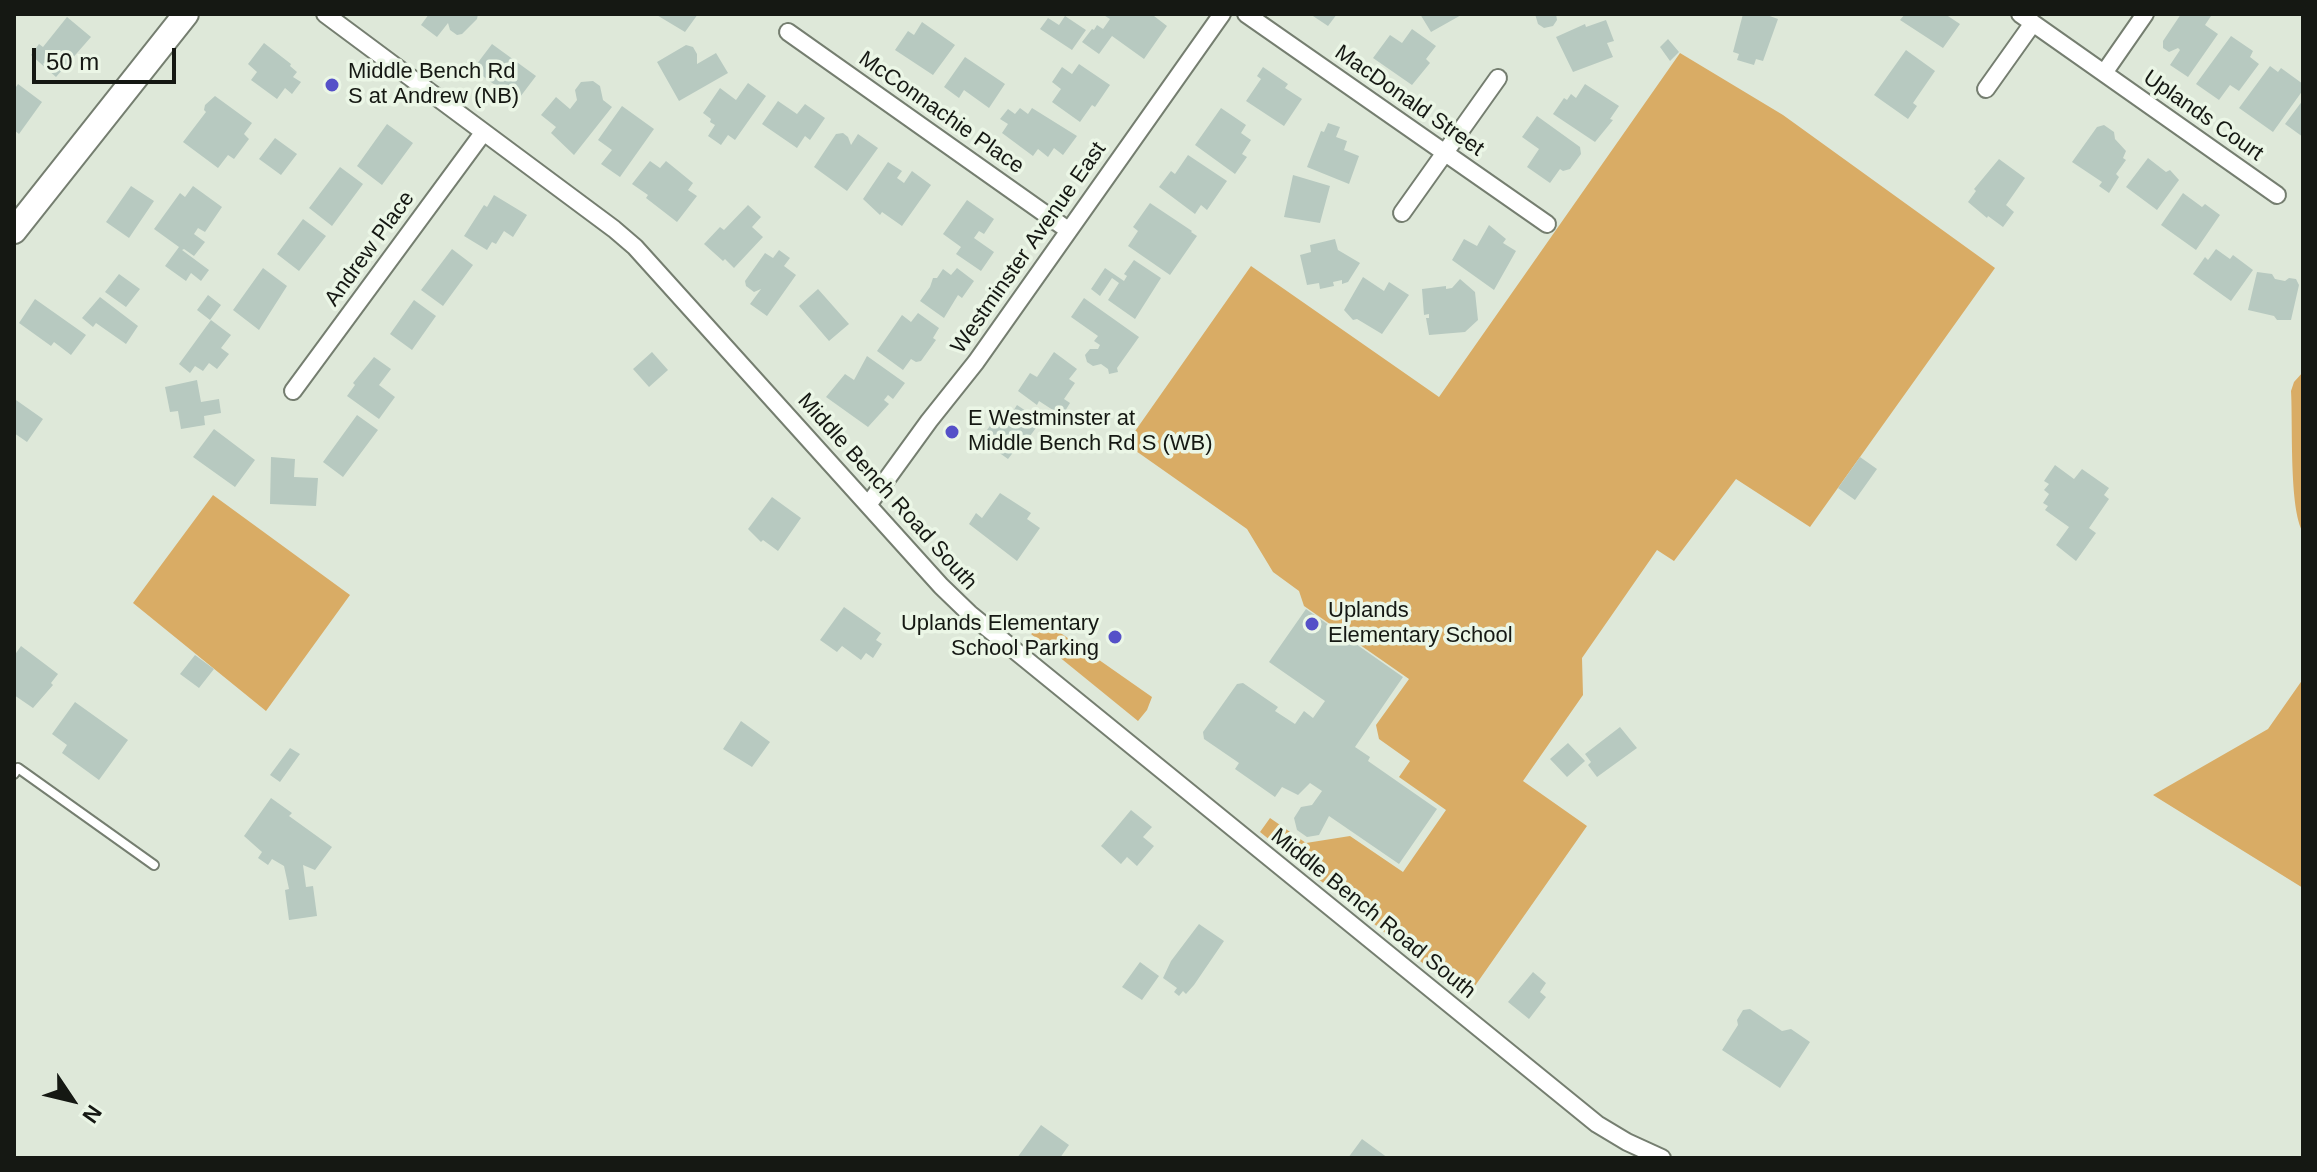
<!DOCTYPE html>
<html>
<head>
<meta charset="utf-8">
<style>
  body { margin:0 }
  #map { position:relative; width:2317px; height:1172px; overflow:hidden; background:#dee8d9; font-family:Arial,sans-serif }
  canvas { display:block }
  .frame { position:absolute; inset:0; border:16px solid #151813; pointer-events:none }
  .north { position:absolute; left:32px; top:1060px; width:80px; height:80px; -webkit-text-stroke:6px #ebf6e6; paint-order:stroke; rotate:125deg; font-size:22px; font-weight:700; line-height:32px; text-align:center; color:#151813 }
  .north::after { content:''; display:block; margin:auto; width:28px; height:36px; background:#151813; clip-path:polygon(50% 0,100% 100%,50% 72%,0 100%) }
  .scale { position:absolute; left:32px; top:48px; width:144px; height:36px; box-sizing:border-box; border:4px solid #151813; border-top:0; padding-left:10px; font-size:24px; line-height:28px; white-space:nowrap; color:#151813; -webkit-text-stroke:6px #ebf6e6; paint-order:stroke }
</style>
</head>
<body>
<div id="map">
<canvas width="2317" height="1172"></canvas>
<div class="frame"></div>
<div class="north">N</div>
<div class="scale">50 m</div>
</div>
<script>
const c = document.querySelector('canvas').getContext('2d');
c.lineJoin = 'round';
function paint(path, color) { c.fillStyle = color; c.fill(path, 'evenodd'); }
function trace(path, color, width, dash) { c.strokeStyle = color; c.lineWidth = width; c.lineCap = dash ? 'butt' : 'round'; c.setLineDash(dash || []); c.stroke(path); }
function write(font, color, halo, rows, align = 'center') {
  c.font = font + ' Arial,sans-serif'; c.lineWidth = 7; c.setLineDash([]); c.textBaseline = 'middle'; c.strokeStyle = halo; c.fillStyle = color; for (const [text, x, y, turn = 0] of rows) {
    c.save(); c.translate(x, y); c.rotate((+turn || 0) * Math.PI / 180); c.textAlign = isNaN(turn) ? turn : align; if (halo) c.strokeText(text, 0, 0); c.fillText(text, 0, 0); c.restore();
  }
}
const green = new Path2D(`
  M1680 53 1783 115 1995 268 1810 527 1736 479 1674 561 1657 550 1582 658 1583 695 1523 781 1587 826 1470 993 1461 994 1260 832 1270 818 1306 843 1350 836 1403 872 1446 810 1399 777 1410 761 1379 739 1376 725 1409 679 1304 606 1299 591 1273 572 1247 529 1126 444 1251 266 1439 397Z
  M2303 372V532C2289 509 2293 422 2291 391L2294 382Z
  M213 495 350 595 266 711 133 603Z
  M1042 620 1152 697 1147 710 1138 721 1031 634 1039 628Z
  M2303 679V888L2153 795 2268 729Z`);
const building = new Path2D(`
  M429 14H478L477 19 462 34 457 35 450 30 448 23 437 37 421 25Z
  M655 14H698L685 32Z
  M1102 14H1156L1154 16 1167 26 1144 59 1112 36 1099 54 1082 42 1092 29 1094 30 1097 25 1103 29 1110 19Z
  M1310 14H1337L1328 26Z
  M1420 14H1463L1431 32Z
  M1535 14H1556L1557 20 1553 26 1544 28 1538 24Z
  M1743 14H1764L1778 19 1763 61 1756 59 1754 65 1737 60 1739 54 1733 52Z
  M1905 14H1945L1960 24 1943 48 1900 20Z
  M2181 14H2209L2211 16 2205 25 2218 34 2188 77 2170 65 2180 50 2178 48 2169 52 2163 48V41Z
  M1065 16 1086 30 1072 50 1040 29 1048 18 1059 25Z
  M67 17 91 37 56 77 31 55 39 44 43 47Z
  M1606 20 1614 41 1607 43 1613 57 1573 72 1556 37 1585 24 1586 27Z
  M922 22 955 45 933 75 895 50 908 31 914 35Z
  M1412 29 1436 46 1426 59 1430 63 1412 85 1373 58 1390 35 1402 43Z
  M2231 36 2253 51 2250 57 2259 64 2239 91 2230 85 2219 100 2196 84Z
  M1668 39 1679 52 1670 61 1660 47Z
  M264 43 291 64 290 66 297 72 293 77 301 82 292 94 285 88 277 99 251 80 257 72 248 64Z
  M492 44 536 76 517 101 473 69Z
  M686 45 693 47 697 54V64L716 53 728 73 679 101 657 62Z
  M1906 50 1935 71 1913 103 1917 106 1908 119 1874 95Z
  M965 57 1005 84 989 108 964 90 959 98 944 87Z
  M1079 64 1110 85 1095 107 1092 105 1080 122 1052 102 1061 89 1052 82 1062 67 1072 74Z
  M2270 66 2278 72 2281 68 2303 84V90L2273 132 2239 108Z
  M1263 67 1288 84 1285 88 1302 99 1284 126 1246 101 1261 79 1257 76Z
  M593 81 600 86 603 100 612 107 574 155 551 133 556 127 541 115 556 97 570 109 577 100 575 90 581 82Z
  M748 83 766 96 735 140 728 135 721 145 708 136 715 125 710 122 711 119 703 113 720 88 736 100Z
  M18 84 42 102 19 134 14 130V90Z
  M1585 84 1619 106 1610 119 1613 120 1595 142 1553 114 1564 98 1567 100 1571 94 1576 98Z
  M215 96 252 123 244 134 249 139 234 159 228 155 218 168 183 142 206 112 204 110 205 105Z
  M2303 100V137L2285 124Z
  M778 101 797 114 805 104 825 118 810 140 805 136 797 148 762 124Z
  M622 106 654 129 620 177 601 164 612 150 598 140Z
  M1020 108 1028 114 1032 108 1077 136 1063 155 1054 148 1048 157 1038 149 1033 156 1002 133 1008 124 1000 119 1008 109 1015 114Z
  M1221 108 1246 125 1241 133 1251 140 1242 154 1247 157 1235 174 1195 145Z
  M1537 116 1580 147 1581 154 1570 169 1563 171 1560 169 1550 183 1527 167 1539 149 1522 137Z
  M1328 123 1340 127 1336 137 1347 141 1344 150 1359 156 1349 184 1307 167 1321 131 1324 132Z
  M387 124 413 143 382 185 357 166Z
  M2104 125 2114 132 2115 139 2126 151 2123 158 2126 160 2116 174 2119 177 2109 193 2099 186 2102 182 2072 162 2097 127Z
  M843 133 848 137 851 145 858 134 878 148 847 191 814 167 836 134Z
  M275 138 297 154 281 175 259 159Z
  M1188 155 1227 181 1207 210 1201 205 1195 214 1159 187 1171 171 1175 174Z
  M2148 158 2166 172 2170 170 2179 180 2157 210 2126 187Z
  M1999 159 2025 178 2006 205 2014 212 2003 227 1988 216 1987 218 1968 202 1976 191 1974 189Z
  M650 161 660 168 666 161 693 183 688 190 697 196 677 222 646 198 648 195 632 184Z
  M888 162 902 171 897 178 904 183 912 171 931 185 902 226 882 212 880 215 863 199Z
  M340 167 363 184 332 226 309 208Z
  M1293 175 1330 186 1320 223 1284 217Z
  M131 186 154 201 129 238 106 222Z
  M193 186 222 207 205 232 198 228 194 234 205 242 194 256 184 249 182 250 209 270 201 281 191 273 186 281 165 266 179 247 154 229 180 193 185 197Z
  M2183 193 2202 207 2205 204 2220 215 2196 250 2161 225Z
  M494 195 527 215 513 237 504 231 496 244 492 242 487 250 464 236 484 205 487 207Z
  M967 200 994 219 984 234 979 231 974 238 994 252 981 271 956 254 961 247 943 234Z
  M1150 203 1192 231 1191 232 1197 236 1170 275 1128 246 1138 231 1133 227Z
  M748 205 761 217 752 227 763 237 734 268 725 259 723 261 704 244 720 227 724 230Z
  M303 219 326 236 299 271 277 254Z
  M1489 225 1506 239 1503 243 1516 251 1494 290 1452 260 1464 239 1477 246Z
  M1335 239 1338 250 1360 263 1348 282 1342 284V280L1333 282 1334 286 1320 289 1319 283 1307 285 1300 255 1311 252 1310 245Z
  M452 249 473 265 443 306 421 290Z
  M2216 249 2230 259 2233 255 2253 270 2231 301 2193 274 2205 257 2208 260Z
  M779 250 790 258 784 266 796 275 767 316 750 304 761 289 754 292 746 286 745 281 765 253 773 258Z
  M1134 260 1161 278 1135 319 1108 300 1119 283 1112 278 1100 296 1091 289 1105 268 1124 281 1127 276 1124 274Z
  M263 268 287 286 259 330 233 310Z
  M957 268 974 281 962 298 958 295 944 318 920 301 930 287 933 278H937L943 269 951 275Z
  M2257 272 2272 274 2275 279 2285 281 2289 278 2296 279 2299 285 2291 320H2277L2274 316 2248 310Z
  M119 274 140 289 126 307 105 292Z
  M1363 277 1384 291 1389 282 1409 295 1382 334 1357 319 1353 320 1344 310Z
  M1460 279 1475 292 1478 320 1465 332 1429 335 1426 318H1429V314L1424 315 1422 289 1446 286V289L1452 288Z
  M818 289 849 324 829 341 799 306Z
  M208 295 221 305 210 320 197 310Z
  M100 297 138 326 126 344 96 323 93 327 82 318Z
  M1084 298 1139 337 1117 368 1118 372 1109 374 1108 369 1101 364 1093 366 1087 362 1085 355 1090 349H1098L1100 345 1094 341 1098 336 1071 317Z
  M35 299 86 335 71 355 54 342 51 346 19 323Z
  M414 300 436 316 412 350 390 334Z
  M918 313 939 328 933 338 936 340 921 361 916 362 911 359 903 370 877 351 902 315 911 322Z
  M211 320 231 335 221 348 229 354 217 369 209 363 203 371 195 366 190 373 179 364Z
  M652 352 668 370 649 387 633 369Z
  M1054 352 1077 369 1069 379 1075 383 1064 399 1070 403 1062 416 1039 401 1037 405 1018 391 1030 373 1037 377Z
  M867 356 905 383 893 399 888 395 884 400 889 404 868 427 826 397 845 374 854 380Z
  M374 357 391 369 379 385 395 397 379 419 347 396 355 385 353 383Z
  M197 380 201 402 219 399 221 413 204 416 205 425 181 429 178 411 170 412 165 387Z
  M16 400 43 419 27 442 14 433V403Z
  M1017 405 1041 421 1030 436V444L1024 452 1015 450 1008 459 984 442 991 432 987 430 992 423 995 425 1002 415 1008 419Z
  M357 415 378 430 343 477 323 462Z
  M214 429 255 460 235 487 193 457Z
  M271 457 295 459 294 477 318 478 316 506 270 504Z
  M1860 457 1877 469 1855 500 1838 488Z
  M2055 465 2074 479 2082 469 2109 488 2104 495 2109 499 2089 528 2096 533 2076 561 2056 545 2069 527 2045 510 2048 506 2043 503 2049 494 2044 490 2049 484 2044 481Z
  M1000 493 1031 513 1027 519 1040 528 1017 561 969 524 976 513 982 518Z
  M772 497 801 518 778 551 763 540 761 542 748 529Z
  M844 607 881 633 876 640 882 644 873 658 866 653 861 660 842 646 837 652 820 640Z
  M1306 609 1403 677 1355 747 1370 757 1368 761 1437 809 1399 864 1329 816 1319 835 1307 837 1297 830 1294 818 1301 807 1312 805 1322 791 1310 783 1298 795 1282 787 1275 797 1235 769 1239 763 1204 739 1203 732 1237 684 1243 683 1278 707 1275 711 1295 724 1304 711 1313 718 1325 701 1269 662Z
  M21 646 58 674 51 683 53 685 33 708 14 695V656Z
  M195 655 214 669 199 688 180 674Z
  M75 702 128 740 99 780 62 753 67 745 52 734Z
  M741 721 770 742 752 767 723 749Z
  M1620 727 1637 748 1597 777 1588 765 1591 762 1585 754Z
  M1568 743 1585 761 1567 777 1550 759Z
  M290 748 300 754 280 782 270 775Z
  M271 798 292 813 289 816 332 847 315 870 303 865 306 887 313 886 317 916 289 920 285 890 289 889 284 866 272 859 268 865 258 858 262 852 244 836Z
  M1131 810 1152 827 1143 837 1154 846 1137 866 1127 857 1121 864 1101 846Z
  M1199 924 1224 941 1194 985 1186 994 1183 991 1179 996 1174 992 1177 988 1163 978 1171 961Z
  M1140 962 1159 976 1142 1000 1122 987Z
  M1533 972 1546 983 1540 992 1546 997 1529 1019 1508 1002Z
  M1750 1009 1782 1031 1791 1029 1810 1042 1780 1088 1722 1050 1738 1025 1737 1020 1743 1010Z
  M1041 1125 1069 1145 1060 1158H1017Z
  M1362 1139 1388 1158H1348Z`);
const lane = new Path2D(`
  M14 774 18 768 154 865`);
const street = new Path2D(`
  M325 14 614 229 635 247 941 586 970 614 1597 1124 1627 1142 1662 1158
  M1246 14 1547 224
  M2020 14 2277 195
  M788 32 1068 230
  M2104 73 2145 14
  M1986 89 2033 23
  M1402 213 1498 78
  M293 391 483 133
  M868 505 929 421 976 362 1222 14`);
const secondary = new Path2D(`
  M14 231 186 14`);
const markers = [
  [332,85,8,"#5550c8"],
  [952,432,8,"#5550c8"],
  [1312,624,8,"#5550c8"],
  [1115,637,8,"#5550c8"]
];
const poiNames = [
  ["Middle Bench Rd",348,72],
  ["S at Andrew (NB)",348,97],
  ["E Westminster at",968,419],
  ["Middle Bench Rd S (WB)",968,444],
  ["Uplands",1328,611],
  ["Elementary School",1328,636],
  ["Uplands Elementary",1099,624,"right"],
  ["School Parking",1099,649,"right"]
];
const streetNames = [
  ["MacDonald Street",1409,101,35],
  ["McConnachie Place",941,113,35],
  ["Uplands Court",2203,116,35],
  ["Westminster Avenue East",1029,248,-55],
  ["Andrew Place",370,249,-54],
  ["Middle Bench Road South",887,492,48],
  ["Middle Bench Road South",1373,914,39]
];
paint(green, '#d9ac65');
paint(building, '#b7c9c0');
trace(lane, '#757e70', 12);
trace(street, '#757e70', 20);
trace(secondary, '#757e70', 28);
trace(lane, '#fff', 8);
trace(street, '#fff', 16);
trace(secondary, '#fff', 24);
for (const [x, y, r, color] of markers) { const dot = new Path2D(); dot.arc(x, y, r, 0, 2 * Math.PI); c.fillStyle = color; c.fill(dot); trace(dot, '#ebf6e6', 3); }
write('22px', '#151813', '#ebf6e6', poiNames, 'left');
write('22px', '#151813', '#ebf6e6', streetNames);
</script>
</body>
</html>
